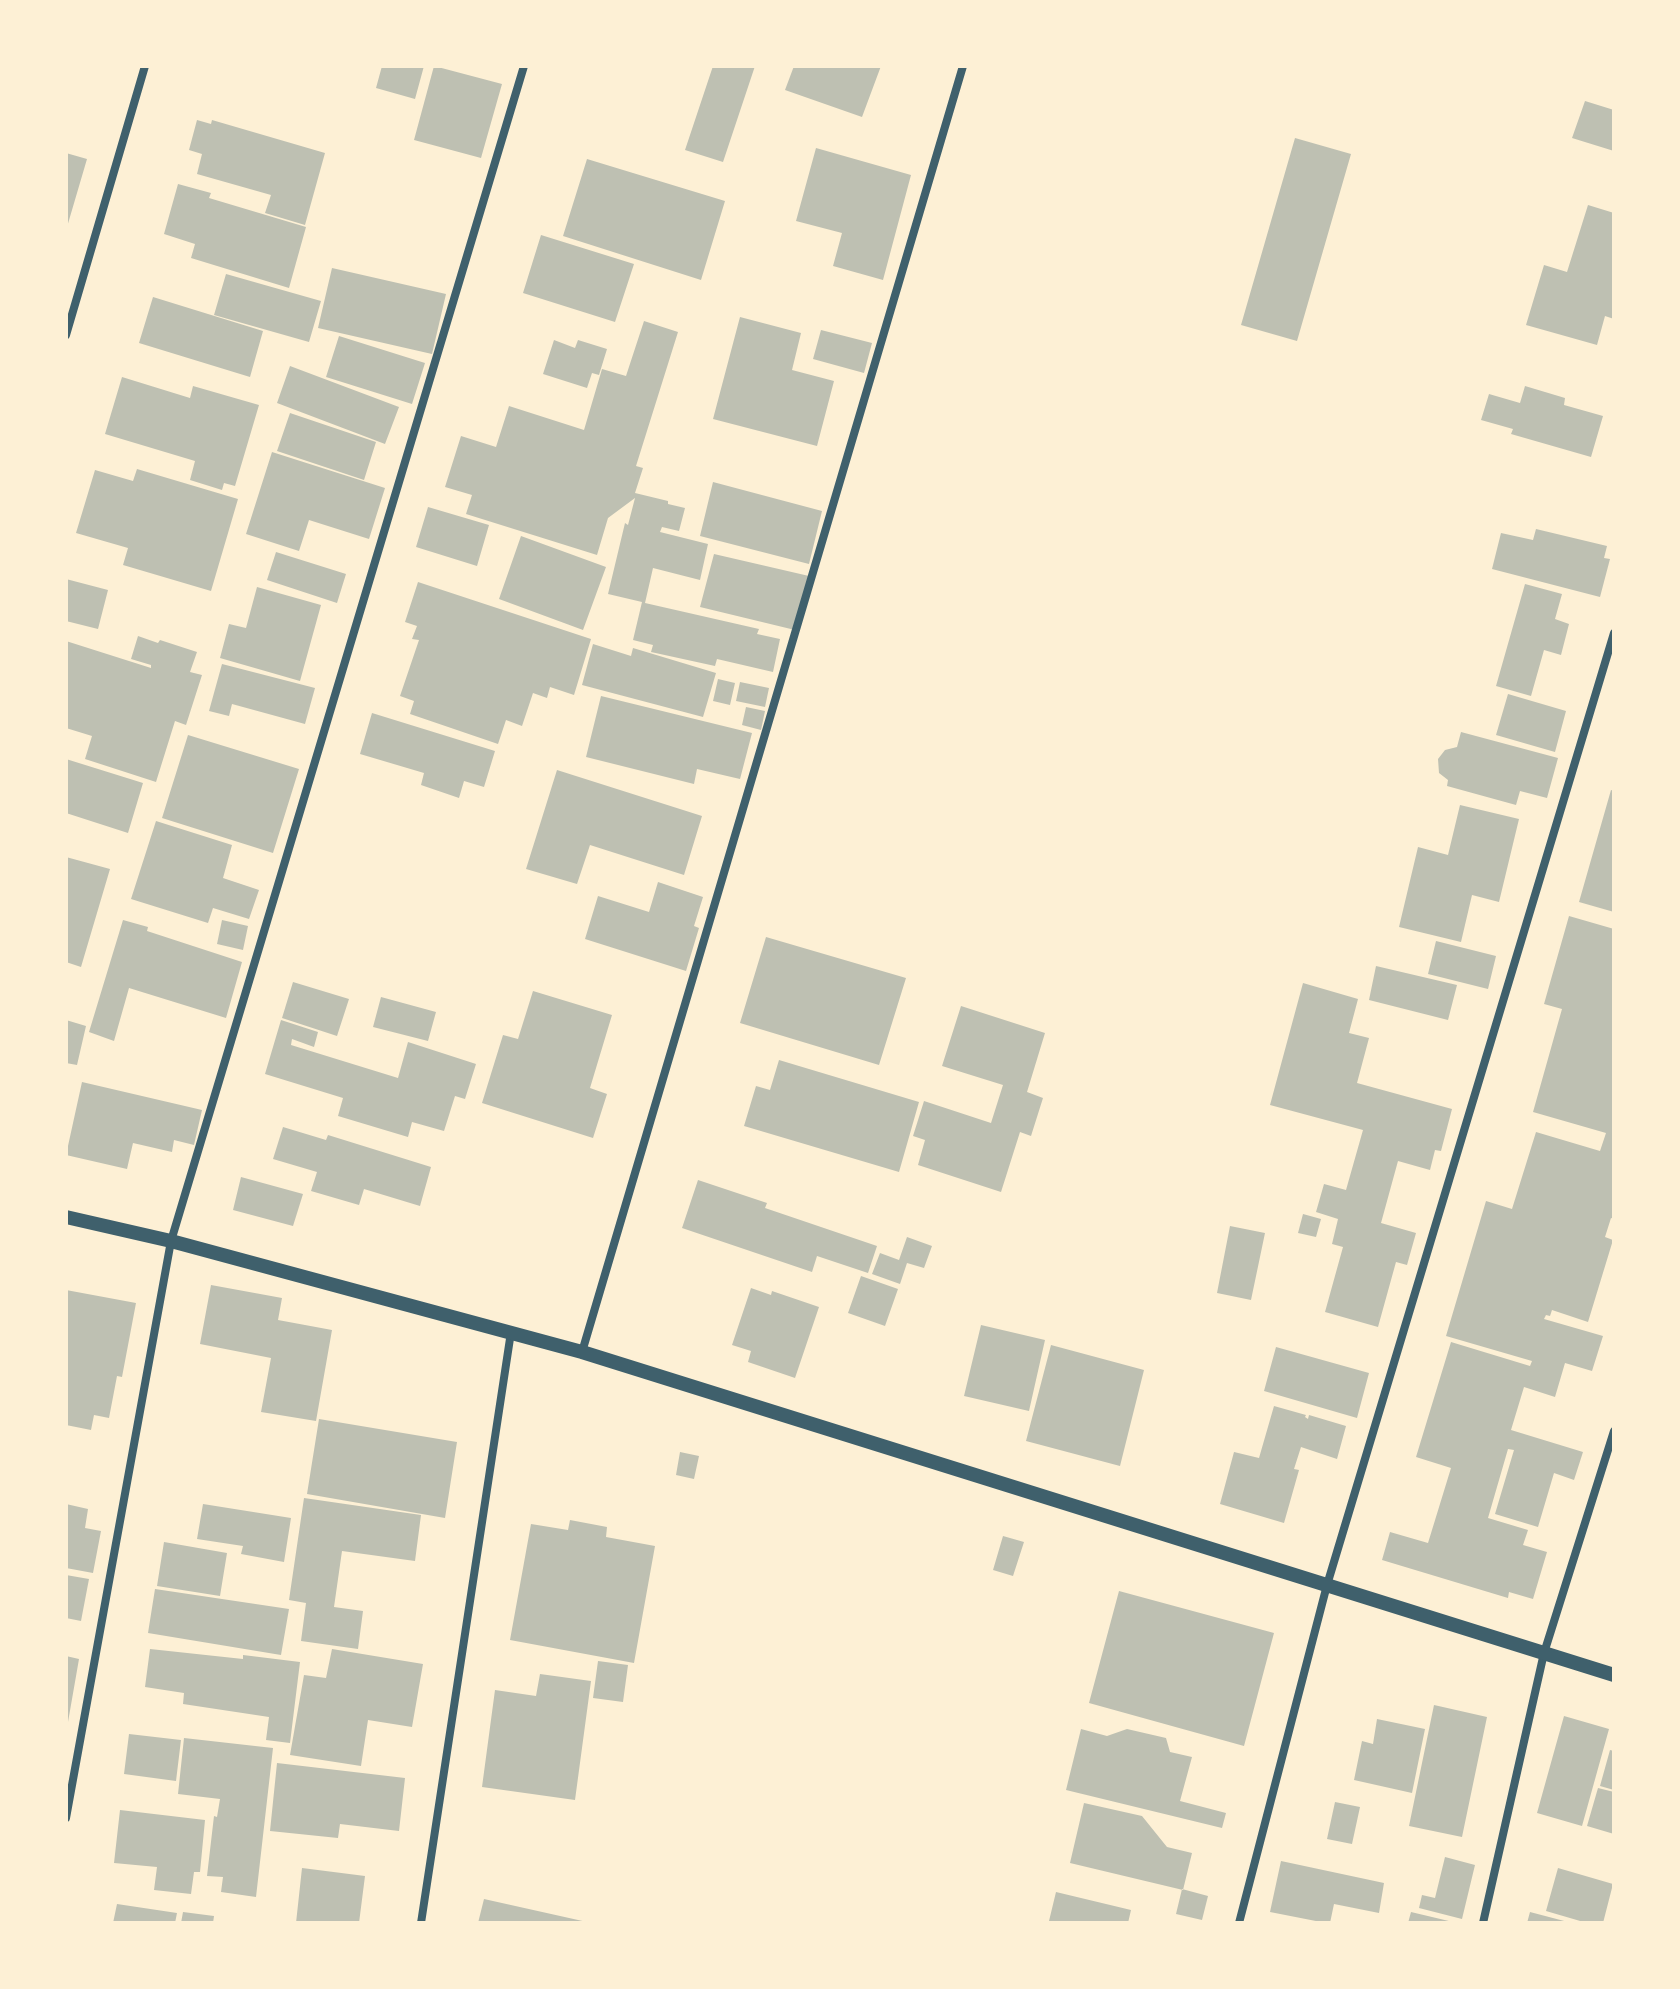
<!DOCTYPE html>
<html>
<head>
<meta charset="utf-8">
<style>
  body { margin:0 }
  #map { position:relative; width:1680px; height:1989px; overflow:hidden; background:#fdf0d5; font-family:Raleway,sans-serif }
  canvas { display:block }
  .frame { position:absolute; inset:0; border:68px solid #fdf0d5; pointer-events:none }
</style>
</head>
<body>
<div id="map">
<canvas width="1680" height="1989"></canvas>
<div class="frame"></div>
</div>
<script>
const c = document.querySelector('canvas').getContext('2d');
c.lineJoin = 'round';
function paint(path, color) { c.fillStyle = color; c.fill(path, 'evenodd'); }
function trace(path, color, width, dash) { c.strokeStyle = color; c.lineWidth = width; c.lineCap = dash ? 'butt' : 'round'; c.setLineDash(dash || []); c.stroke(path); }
const building = new Path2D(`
  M382 66H424L415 99 376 88Z
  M434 66 502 84 481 158 414 140Z
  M713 66H755L723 162 685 150Z
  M794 66H881L862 117 785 90Z
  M1585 101 1614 110V151L1572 138Z
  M197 120 211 124 212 120 325 153 305 225 265 213 271 195 197 174 202 154 189 150Z
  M1295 138 1351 154 1297 341 1241 325Z
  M816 148 911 175 883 280 833 266 842 233 796 221Z
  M66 153 87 159 67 227H66Z
  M587 159 725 201 701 280 563 236Z
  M178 184 211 193 209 198 306 227 289 288 191 258 195 244 164 234Z
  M1588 205 1614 213V319L1605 316 1597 345 1526 325 1544 265 1567 272Z
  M541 235 634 264 615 322 523 293Z
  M332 268 446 294 432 354 318 328Z
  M226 274 321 301 309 342 214 315Z
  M153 297 263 331 250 377 139 343Z
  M740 317 801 333 792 370 834 381 817 446 713 419Z
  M644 321 678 332 636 466 643 468 635 493 668 501V504L685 508 679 531 662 527 660 532 708 544 700 580 653 568 645 603 759 629 757 634 780 639 773 672 717 659 715 666 651 652 653 645 633 640 642 602 608 594 625 523 628 525 635 498 608 518 597 555 466 514 472 495 445 487 461 436 496 447 509 406 584 430 602 369 626 376Z
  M821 330 872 343 864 373 813 359Z
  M339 336 425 363 412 404 326 377Z
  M554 340 575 348 578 340 607 349 599 375 592 373 587 388 543 374Z
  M290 366 399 407 385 444 277 403Z
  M122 377 190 398 193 386 259 405 235 486 224 483 222 490 190 480 195 461 105 434Z
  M1525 386 1565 398 1564 405 1603 416 1591 457 1511 434 1513 429 1481 420 1489 394 1520 403Z
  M290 413 376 442 364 480 277 451Z
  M272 452 385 488 369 539 309 520 299 551 246 534Z
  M137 469 238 499 211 591 123 565 128 548 76 533 95 470 133 481Z
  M713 482 822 511 809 564 700 536Z
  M428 507 489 525 477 566 416 547Z
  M1536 529 1607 546 1604 558 1610 559 1600 597 1492 569 1501 533 1533 540Z
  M521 536 606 567 583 630 499 599Z
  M276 552 346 574 337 603 267 580Z
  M714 554 809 576 795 630 700 607Z
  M66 579 108 590 98 629 66 621Z
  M418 582 591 639 574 695 550 687 547 698 533 693 522 726 506 720 498 744 410 714 414 701 400 696 419 640 412 639 417 626 405 622Z
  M1525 584 1562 594 1555 619 1569 624 1561 655 1544 650 1531 696 1496 686Z
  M257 587 321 605 300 681 220 658 229 624 246 628Z
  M138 636 158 643 160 640 197 652 190 672 202 675 186 725 175 721 156 782 85 759 92 736 66 728V641L151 668V665L131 659Z
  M593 644 631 656 633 648 716 673 703 717 582 685Z
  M222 664 315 688 305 724 232 704 229 716 209 711Z
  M718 679 735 683 730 705 713 701Z
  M740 682 769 688 765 707 736 701Z
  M1508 694 1566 711 1555 752 1496 735Z
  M601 696 752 733 740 779 697 769 694 784 586 757Z
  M746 707 765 711 761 730 742 725Z
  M372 713 495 751 484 787 464 781 459 798 421 785 424 773 360 754Z
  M1461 732 1558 758 1547 798 1520 791 1516 805 1447 786 1448 780 1439 773 1438 759 1445 750 1457 747Z
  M188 735 299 769 273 853 162 818Z
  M66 759 143 783 128 833 66 813Z
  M557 770 702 816 684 875 590 845 577 884 526 869Z
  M1611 790 1614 791V912L1579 902Z
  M1460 805 1519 819 1499 902 1472 895 1461 942 1399 927 1418 847 1448 855Z
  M156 821 232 845 223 878 259 890 249 919 213 908 208 923 131 899Z
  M66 857 110 869 81 967 66 962Z
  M658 882 703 897 694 926 699 928 686 971 585 939 598 896 649 912Z
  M1569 916 1614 929V1219L1611 1218 1605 1237 1613 1240 1588 1322 1552 1310 1550 1316 1546 1315 1544 1319 1603 1336 1592 1371 1565 1363 1555 1397 1524 1387 1511 1430 1583 1452 1574 1480 1554 1473 1538 1527 1495 1514 1514 1450 1508 1449 1488 1518 1528 1530 1523 1545 1547 1552 1533 1599 1509 1592 1508 1598 1382 1560 1390 1532 1428 1543 1451 1468 1416 1457 1451 1342 1530 1366 1532 1361 1446 1336 1486 1201 1512 1209 1536 1132 1600 1151 1606 1133 1533 1112 1562 1009 1544 1004Z
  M123 920 148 927 147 931 242 962 226 1018 129 988 114 1041 89 1032Z
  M222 920 248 926 243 950 217 944Z
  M766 937 906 978 879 1065 740 1023Z
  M1436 941 1496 956 1488 989 1428 974Z
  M1376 966 1457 985 1448 1020 1369 1000Z
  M293 982 349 999 337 1036 282 1018Z
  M1303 983 1358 999 1349 1033 1369 1038 1357 1083 1452 1109 1441 1151 1435 1150 1430 1170 1398 1161 1381 1223 1416 1233 1407 1265 1396 1262 1378 1327 1325 1312 1343 1247 1332 1244 1338 1219 1316 1212 1324 1184 1346 1190 1363 1130 1270 1105Z
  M533 991 612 1015 590 1088 607 1094 593 1138 482 1103 503 1035 518 1039Z
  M381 997 436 1012 428 1041 373 1027Z
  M961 1006 1045 1033 1027 1092 1043 1098 1031 1136 1020 1132 1001 1192 918 1165 925 1140 913 1136 924 1101 991 1123 1003 1085 942 1066Z
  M66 1020 86 1026 77 1065 66 1063Z
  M281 1020 318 1032 314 1047 292 1039 291 1045 398 1078 408 1042 476 1064 465 1099 455 1096 444 1131 412 1122 408 1137 338 1116 343 1098 265 1074Z
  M779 1060 919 1102 899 1172 744 1126 756 1086 770 1090Z
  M82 1082 202 1110 194 1145 174 1140 172 1152 133 1143 127 1169 66 1155Z
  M283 1127 326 1140 328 1135 431 1167 420 1206 364 1189 359 1205 311 1191 317 1172 273 1159Z
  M241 1177 303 1194 293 1226 233 1210Z
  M698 1180 767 1203 765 1208 877 1246 868 1273 817 1256 812 1272 682 1228Z
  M1303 1214 1321 1219 1316 1237 1298 1233Z
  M1230 1226 1265 1233 1251 1300 1217 1293Z
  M907 1237 932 1246 924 1268 907 1263 900 1284 872 1274 880 1253 899 1260Z
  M861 1276 898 1289 885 1326 848 1313Z
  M211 1285 282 1298 278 1320 332 1330 316 1421 261 1412 271 1358 200 1344Z
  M751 1288 771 1295 772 1291 819 1307 795 1378 748 1362 751 1351 732 1345Z
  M66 1290 136 1303 122 1377 117 1376 109 1418 94 1415 91 1430 66 1425Z
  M981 1325 1045 1340 1029 1411 964 1396Z
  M1051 1345 1144 1370 1120 1466 1026 1441Z
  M1276 1347 1369 1373 1357 1418 1264 1391Z
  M1274 1406 1306 1415 1305 1417 1308 1419 1309 1415 1346 1426 1337 1459 1301 1447 1294 1469 1299 1470 1284 1523 1220 1504 1234 1452 1259 1458Z
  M319 1419 457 1442 445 1518 307 1494Z
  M680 1452 699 1456 694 1479 676 1475Z
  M304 1498 421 1515 415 1561 342 1551 334 1607 363 1611 358 1649 301 1641 306 1603 289 1600Z
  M66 1504 88 1509 85 1528 101 1531 93 1573 66 1568Z
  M203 1504 291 1518 284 1562 241 1554 243 1546 197 1539Z
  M570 1520 607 1527 606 1537 655 1546 634 1663 510 1640 531 1524 568 1530Z
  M1003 1536 1024 1542 1013 1576 993 1570Z
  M164 1542 227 1553 220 1596 157 1586Z
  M66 1575 89 1579 81 1621 66 1618Z
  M155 1589 289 1609 281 1655 148 1633Z
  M1119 1591 1274 1633 1244 1746 1089 1703Z
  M150 1649 243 1659V1655L300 1662 290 1743 266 1740 269 1717 183 1704 184 1693 145 1687Z
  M332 1649 423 1664 412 1727 368 1720 361 1766 290 1755 304 1675 326 1678Z
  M66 1656 79 1659 68 1722H66Z
  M598 1661 628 1665 623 1702 593 1698Z
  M540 1674 591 1681 575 1800 482 1787 495 1690 536 1696Z
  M1434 1705 1487 1717 1462 1837 1409 1826Z
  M1564 1716 1609 1729 1582 1826 1537 1813Z
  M1377 1719 1425 1729 1412 1793 1354 1780 1362 1741 1373 1744Z
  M1081 1729 1107 1736 1127 1729 1166 1738 1170 1752 1192 1757 1180 1801 1226 1813 1222 1828 1066 1790Z
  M129 1734 181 1740 176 1781 124 1774Z
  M184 1738 273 1748 256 1897 221 1892 223 1877 207 1876 214 1816 217 1817 220 1799 178 1794Z
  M1610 1750 1614 1751V1790L1600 1786Z
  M277 1763 405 1778 399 1831 340 1824 338 1838 270 1831Z
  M1598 1788 1614 1792V1834L1587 1826Z
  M1335 1802 1360 1807 1352 1844 1327 1839Z
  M1084 1803 1142 1816 1167 1847 1192 1853 1183 1890 1070 1863Z
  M120 1810 205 1820 200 1872H194L191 1894 154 1890 157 1867 114 1863Z
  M1445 1857 1475 1865 1462 1919 1419 1908 1422 1895 1435 1898Z
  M1281 1861 1384 1883 1379 1913 1334 1904 1330 1923H1326L1270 1912Z
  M302 1868 365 1876 359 1923H296Z
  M1558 1868 1613 1884 1603 1923H1587L1546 1911Z
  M1182 1889 1208 1896 1202 1920 1176 1914Z
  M1056 1892 1131 1910 1128 1923H1059L1049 1921Z
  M484 1899 587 1922V1923H478Z
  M117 1904 177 1913 175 1923H113Z
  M183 1912 214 1916 213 1923H181Z
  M1411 1912 1453 1922V1923H1408Z
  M1530 1912 1568 1922V1923H1527Z`);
const minor = new Path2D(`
  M66 335 145 66
  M582 1352 963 66
  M66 1818 171 1241 524 66
  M421 1923 511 1332
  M1239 1923 1327 1585 1614 633
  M1483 1923 1544 1653 1614 1431`);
const tertiary = new Path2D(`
  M66 1217 171 1241 582 1352 1614 1675`);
paint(building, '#bec0b2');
trace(minor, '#3f606c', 8);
trace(tertiary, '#3f606c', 14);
</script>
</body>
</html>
